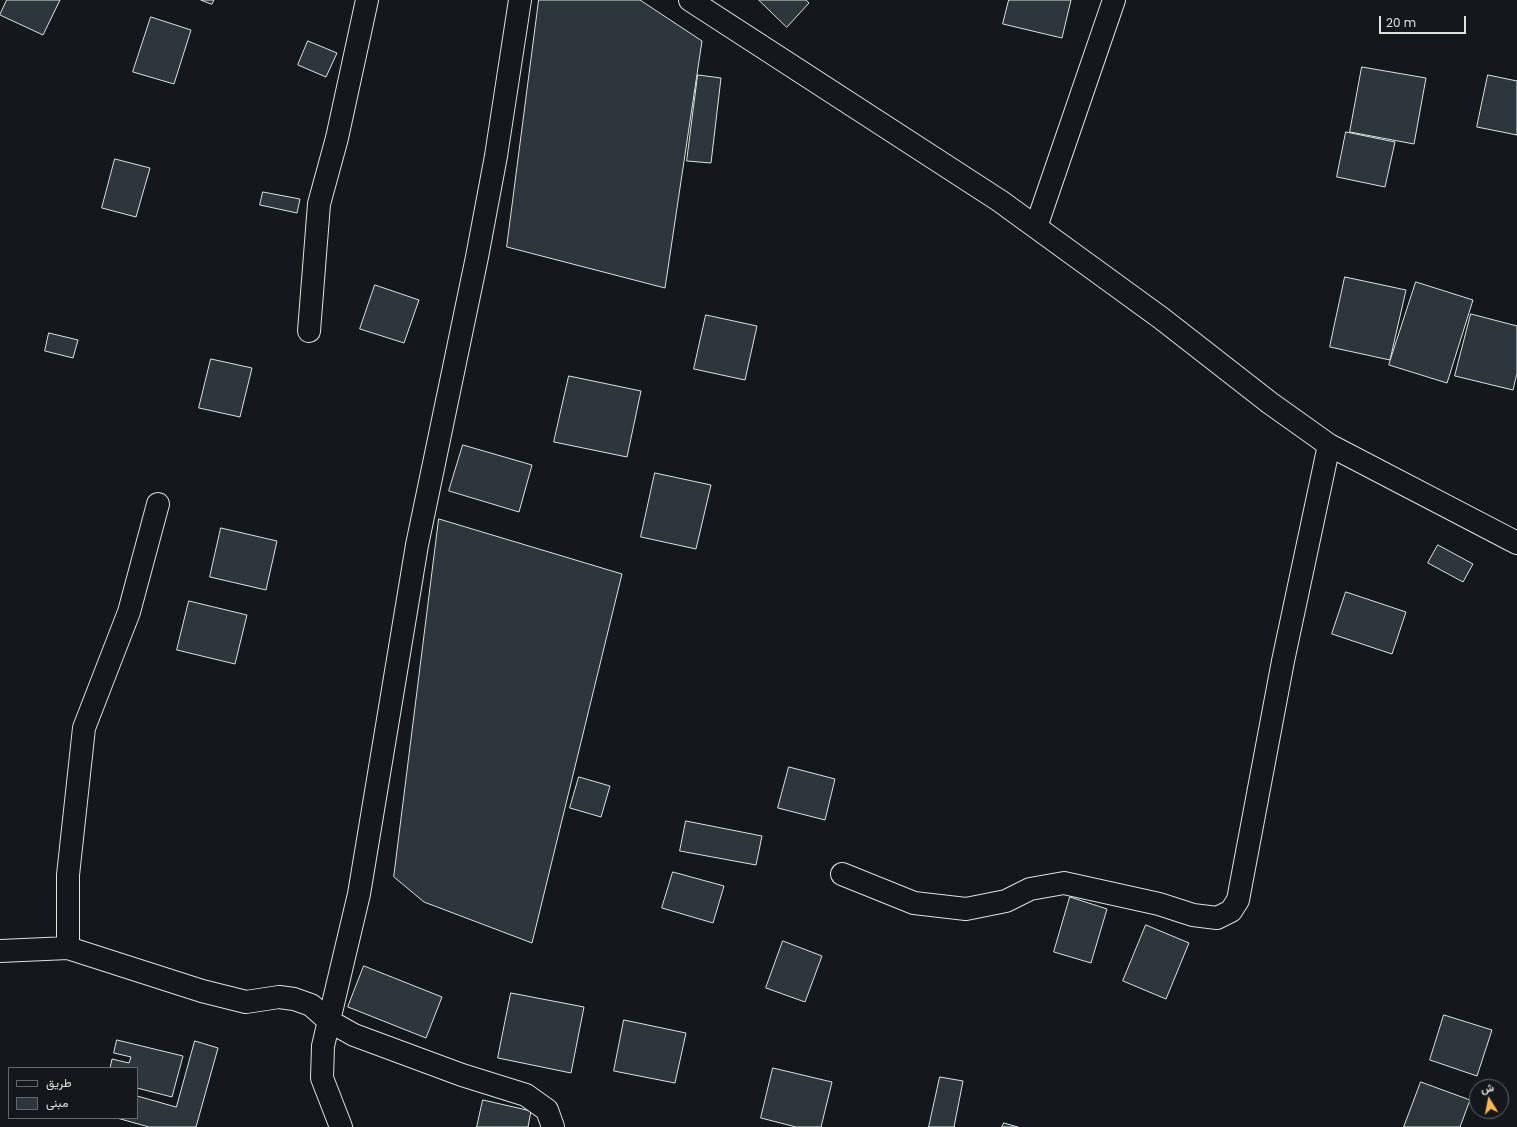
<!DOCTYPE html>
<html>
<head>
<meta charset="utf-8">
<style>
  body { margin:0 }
  #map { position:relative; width:1517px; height:1127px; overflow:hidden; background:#14181c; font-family:Poppins,Vazirmatn,sans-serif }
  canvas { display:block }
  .legend { position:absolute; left:8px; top:1067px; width:130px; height:52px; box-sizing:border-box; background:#14181c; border:1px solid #626a69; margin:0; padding:5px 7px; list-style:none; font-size:12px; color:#d8e6dc }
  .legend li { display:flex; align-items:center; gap:8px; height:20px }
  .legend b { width:20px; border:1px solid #626a69 }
  .north { position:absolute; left:1469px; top:1079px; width:40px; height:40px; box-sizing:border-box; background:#14181c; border:1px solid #626a69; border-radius:50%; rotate:350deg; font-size:11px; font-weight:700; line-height:16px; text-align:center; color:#d8e6dc }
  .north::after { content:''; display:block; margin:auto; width:14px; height:18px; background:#ffb74d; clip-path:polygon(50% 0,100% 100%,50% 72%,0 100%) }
  .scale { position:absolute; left:1379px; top:16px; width:87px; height:18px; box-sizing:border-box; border:2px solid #d8e6dc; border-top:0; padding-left:5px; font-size:12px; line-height:14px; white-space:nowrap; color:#d8e6dc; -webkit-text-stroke:3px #14181c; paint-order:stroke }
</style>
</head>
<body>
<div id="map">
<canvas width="1517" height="1127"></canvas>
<ul class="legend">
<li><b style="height:5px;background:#14181c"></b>طريق</li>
<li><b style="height:11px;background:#2c363c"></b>مبنى</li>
</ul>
<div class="north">ش</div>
<div class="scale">20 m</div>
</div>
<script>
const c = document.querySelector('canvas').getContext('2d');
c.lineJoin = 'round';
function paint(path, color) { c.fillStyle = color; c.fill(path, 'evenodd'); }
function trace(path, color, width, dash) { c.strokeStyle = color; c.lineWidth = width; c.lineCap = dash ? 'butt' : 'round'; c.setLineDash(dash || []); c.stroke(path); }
const building = new Path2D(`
  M7 0H60L43 35 0 15Z
  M201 0H214L212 4Z
  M539 0H640L702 41 665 288 507 247Z
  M759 0H806L809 3 787 27Z
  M1009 0H1071L1062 38 1003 24Z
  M151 17 191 30 174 84 133 72Z
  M308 41 337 53 326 77 298 65Z
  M1362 67 1426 78 1414 144 1350 132Z
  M698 75 721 78 711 163 687 161Z
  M1488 75 1517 81V135L1477 127Z
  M1346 132 1395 142 1385 187 1337 177Z
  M115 159 150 168 136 217 102 208Z
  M263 192 300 199 297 213 260 205Z
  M1345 277 1406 290 1390 360 1330 347Z
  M1416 282 1473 300 1447 383 1389 365Z
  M375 285 419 300 404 343 360 329Z
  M1471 314 1517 326V373L1513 390 1455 376Z
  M706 315 757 326 745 380 694 369Z
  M49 333 78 340 73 358 45 351Z
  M211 359 252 368 240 417 199 408Z
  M569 376 641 391 627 457 554 442Z
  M463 445 532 465 519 512 449 491Z
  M655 473 711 485 696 549 641 537Z
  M439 519 622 574 532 943 424 902 394 877Z
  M221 528 277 541 266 590 210 577Z
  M1438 545 1473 564 1463 582 1428 563Z
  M1346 592 1406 612 1392 654 1332 634Z
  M189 601 247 615 235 664 177 650Z
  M789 767 835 779 825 820 778 808Z
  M579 777 610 786 601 817 570 808Z
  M686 821 762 836 756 865 680 851Z
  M673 872 724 886 713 923 662 908Z
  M1070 897 1107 909 1091 963 1054 952Z
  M1146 925 1189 943 1166 999 1123 981Z
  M783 941 822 956 805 1002 766 988Z
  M364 966 442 997 426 1038 348 1007Z
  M511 993 584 1007 571 1073 498 1058Z
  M1444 1015 1492 1030 1477 1076 1430 1060Z
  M624 1020 686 1033 675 1083 614 1071Z
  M117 1040 183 1056 172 1097 137 1088V1068H110L112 1059 129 1063 131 1057 114 1053Z
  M195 1041 218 1048 196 1127H149L117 1118H137V1096L176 1107Z
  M773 1068 832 1082 821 1127H796L761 1118Z
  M940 1077 963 1081 954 1127H929Z
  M1421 1082 1470 1100 1460 1127H1404Z
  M483 1100 531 1111 528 1127H477Z
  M1004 1123 1018 1127H1002Z`);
const street = new Path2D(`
  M690 0 1000 201 1161 318 1270 403 1329 445 1517 543
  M1036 227 1114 0
  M309 331 319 204 337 138 367 0
  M842 874 914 903 966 909 1006 901 1030 889 1064 883 1159 904 1193 915 1217 918 1231 911 1238 900 1283 661 1329 445
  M68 948V875L84 728 129 612 158 504
  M0 951 68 948 202 991 246 1002 279 997 294 999 311 1005 329 1021 354 1035 462 1075 526 1095 547 1110 553 1127
  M341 1127 322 1078 323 1046 359 894 417 545 477 257 496 156 520 0`);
paint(building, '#2c363c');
trace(building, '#d8e6dc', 1);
trace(street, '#d8e6dc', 24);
trace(street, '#14181c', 22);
</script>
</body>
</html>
